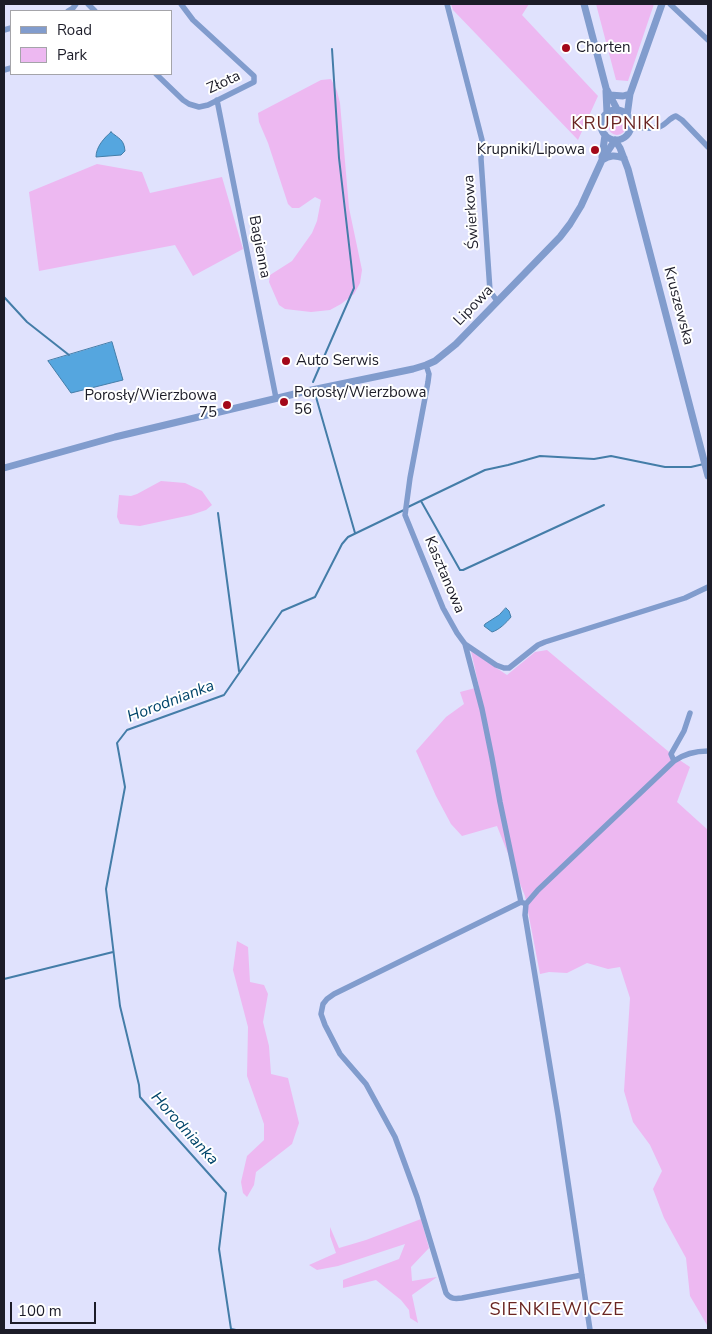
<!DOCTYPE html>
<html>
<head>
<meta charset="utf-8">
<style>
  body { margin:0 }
  #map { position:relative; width:712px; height:1334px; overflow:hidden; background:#e0e2fd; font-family:"Nunito Sans",sans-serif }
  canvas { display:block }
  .frame { position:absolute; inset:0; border:5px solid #1c1c28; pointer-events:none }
  .legend { position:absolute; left:10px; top:10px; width:162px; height:65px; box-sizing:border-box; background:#fff; border:1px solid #a4a4a9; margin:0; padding:6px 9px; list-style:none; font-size:15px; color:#1c1c28 }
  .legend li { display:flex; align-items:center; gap:10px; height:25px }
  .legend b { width:25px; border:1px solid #a4a4a9 }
  .scale { position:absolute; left:10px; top:1302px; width:86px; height:22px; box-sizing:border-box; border:2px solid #1c1c28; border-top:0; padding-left:6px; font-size:15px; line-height:18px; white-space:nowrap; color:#1c1c28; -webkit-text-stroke:4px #fff; paint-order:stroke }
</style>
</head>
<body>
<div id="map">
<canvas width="712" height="1334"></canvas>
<div class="frame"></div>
<ul class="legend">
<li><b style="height:6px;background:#819ccd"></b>Road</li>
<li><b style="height:14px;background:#edb8f1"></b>Park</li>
</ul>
<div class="scale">100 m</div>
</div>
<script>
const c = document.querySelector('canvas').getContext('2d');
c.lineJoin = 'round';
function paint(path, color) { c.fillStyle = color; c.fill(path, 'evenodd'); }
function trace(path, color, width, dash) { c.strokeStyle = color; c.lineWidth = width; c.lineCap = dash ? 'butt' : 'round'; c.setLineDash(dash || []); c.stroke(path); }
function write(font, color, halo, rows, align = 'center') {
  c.font = font + ' "Nunito Sans",sans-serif'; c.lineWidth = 4; c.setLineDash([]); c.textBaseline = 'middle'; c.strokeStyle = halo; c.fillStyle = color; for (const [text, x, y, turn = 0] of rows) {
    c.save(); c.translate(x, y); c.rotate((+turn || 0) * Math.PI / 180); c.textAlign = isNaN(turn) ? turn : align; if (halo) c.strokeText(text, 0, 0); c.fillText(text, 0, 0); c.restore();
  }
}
const green = new Path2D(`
  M451 4H529L522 15 598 96 578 140 453 10Z
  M596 4H654L628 81 616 80Z
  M331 79 337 91 340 103 349 208 362 270 360 283 354 294 341 304 330 310 311 312 285 309 279 305 269 282 270 275 292 261 312 233 317 221 321 200 315 197 299 208H292L288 204 268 143 259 122 258 113 321 80Z
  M608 126a9 9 0 1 1 18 0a9 9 0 1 1-18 0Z
  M97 164 142 172 150 193 222 177 243 249 193 276 175 245 39 271 29 192Z
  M161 481 185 483 202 491 212 505 206 510 191 515 140 526 120 524 117 517 119 495 131 496 137 494Z
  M547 650 675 757 690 767 677 802 708 830V1325H707L690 1296 686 1258 664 1218 653 1189 662 1171 650 1145 633 1122 624 1091 630 998 620 967 608 969 587 963 567 973 549 972 540 974 525 896 497 826 462 836 451 824 436 796 416 751 446 717 464 704 460 692 479 687 471 651 507 675 535 652Z
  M237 941 248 947 250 982 264 985 268 994 263 1022 269 1046 271 1074 288 1078 299 1123 292 1144 256 1172 254 1185 247 1197 243 1193 241 1182 247 1156 264 1140V1124L247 1076 248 1027 233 970Z
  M421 1219 429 1248 411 1267 412 1281 437 1277 412 1295 418 1323 410 1318 409 1310 401 1300 376 1280 343 1288V1280L399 1259 405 1244 338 1266 317 1270 309 1265 336 1253 330 1236V1227L339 1248 366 1240Z`);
const water = new Path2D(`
  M111 132C119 139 124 139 125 151L121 155 96 157C96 147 104 138 111 132Z
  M112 342 123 380 71 393 48 361Z
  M506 608 509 611 511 617C506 623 499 630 492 632L484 626 485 624 499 615Z`);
const stream = new Path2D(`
  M4 297 27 322 69 355
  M313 382 354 288 339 158 332 49
  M316 397 355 533
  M421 501 460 570H463L604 505
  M408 507 485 470 508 465 540 456 594 459 611 456 665 467H691L708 463
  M218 513 239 671
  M4 979 113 952
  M236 1330 231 1329 219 1249 226 1193 140 1097 139 1085 120 1006 106 889 125 787 117 743 127 730 224 695 282 611 315 597 342 544 348 537 404 510`);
const minor = new Path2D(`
  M88 4 95 11
  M447 4 482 140 481 159 490 291 497 301
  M670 4 708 40
  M68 11 73 8 76 4
  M4 30 11 28
  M4 70 11 68
  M156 74 183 100 189 104 199 107 208 105 254 82V76L193 20 181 4
  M217 100 276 398
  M630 127C638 127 652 130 659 127 666 125 669 118 676 116L682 120 708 147
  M426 365 429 374 428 382 410 478 405 515 443 608 457 633 465 644 496 665 504 668H509L538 645 545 642 685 598 708 587
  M465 644 482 709 492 758 500 802 521 902
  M674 761 671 754 684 731 690 713
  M526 904 521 902 515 905 334 994 327 999 323 1004 321 1014 325 1025 340 1054 366 1084 395 1137 417 1197 446 1293C450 1299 455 1299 462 1298L582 1275
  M590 1330 558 1115 525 915 526 904 538 890 674 761C684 754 696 751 708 751`);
const tertiary = new Path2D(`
  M584 4 606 88 618 111
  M606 91 607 113
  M610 95 623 96 630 94
  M601 125a15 15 0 1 1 30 0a15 15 0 1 1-30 0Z
  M627 116 630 94 662 4
  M615 140 620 148 628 169 708 476
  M602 157 605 135
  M602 160C610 155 615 155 624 158
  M4 468 115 437 307 391 413 369 426 365 435 361 456 344 560 237 570 224 581 206 602 160 615 140`);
const markers = [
  [566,48,5,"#a30819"],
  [595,150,5,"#a30819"],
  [286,361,5,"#a30819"],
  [284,402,5,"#a30819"],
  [227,405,5,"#a30819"]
];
const poiNames = [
  ["Chorten",576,48],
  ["Krupniki/Lipowa",585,150,"right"],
  ["Auto Serwis",296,361],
  ["Porosły/Wierzbowa",294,393],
  ["56",294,410],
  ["Porosły/Wierzbowa",217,396,"right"],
  ["75",217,413,"right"]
];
const streetNames = [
  ["Złota",224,83,-25],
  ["Świerkowa",472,212,-94],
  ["Bagienna",259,247,79],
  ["Lipowa",474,306,-46],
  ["Kruszewska",678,306,75],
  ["Kasztanowa",444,575,67]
];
const waterNames = [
  ["Horodnianka",171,702,-21],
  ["Horodnianka",184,1129,48]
];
const quarterNames = [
  ["KRUPNIKI",616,125],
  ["SIENKIEWICZE",557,1311]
];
paint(green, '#edb8f1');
paint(water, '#55a6df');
trace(water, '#447da8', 1);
trace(stream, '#447da8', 2);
trace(minor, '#819ccd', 5.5);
trace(tertiary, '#819ccd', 7);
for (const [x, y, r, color] of markers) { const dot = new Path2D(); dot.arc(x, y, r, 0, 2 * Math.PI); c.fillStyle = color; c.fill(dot); trace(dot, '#fff', 2); }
write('15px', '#1c1c28', '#fff', poiNames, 'left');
write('15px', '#1c1c28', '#fff', streetNames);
write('italic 16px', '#01456a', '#fff', waterNames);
c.letterSpacing = '1px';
write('18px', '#6a2522', '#fff', quarterNames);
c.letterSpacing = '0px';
</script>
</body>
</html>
